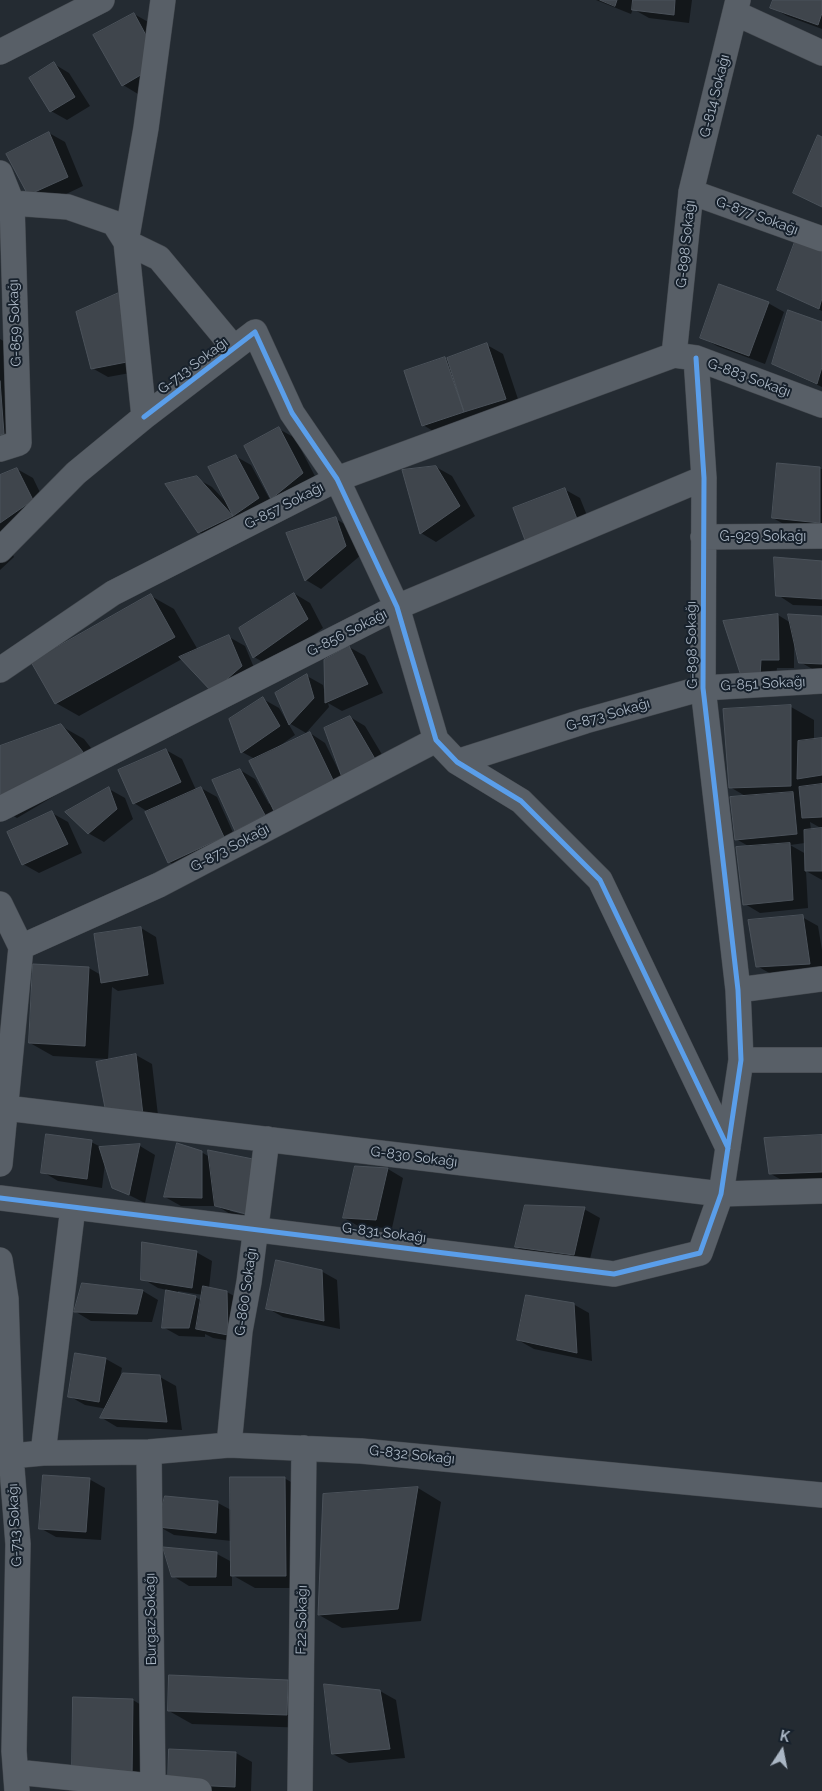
<!DOCTYPE html>
<html>
<head>
<meta charset="utf-8">
<style>
  body { margin:0 }
  #map { position:relative; width:822px; height:1791px; overflow:hidden; background:#242b32; font-family:Raleway,sans-serif }
  canvas { display:block }
  .north { position:absolute; left:757px; top:1726px; width:50px; height:50px; -webkit-text-stroke:4px #17212c; paint-order:stroke; rotate:11deg; font-size:14px; font-weight:700; line-height:20px; text-align:center; color:#abb7c5 }
  .north::after { content:''; display:block; margin:auto; width:18px; height:22px; background:#abb7c5; clip-path:polygon(50% 0,100% 100%,50% 72%,0 100%) }
</style>
</head>
<body>
<div id="map">
<canvas width="822" height="1791"></canvas>
<div class="north">K</div>
</div>
<script>
const c = document.querySelector('canvas').getContext('2d');
c.lineJoin = 'round';
function paint(path, color) { c.fillStyle = color; c.fill(path, 'evenodd'); }
function trace(path, color, width, dash) { c.strokeStyle = color; c.lineWidth = width; c.lineCap = dash ? 'butt' : 'round'; c.setLineDash(dash || []); c.stroke(path); }
function write(font, color, halo, rows, align = 'center') {
  c.font = font + ' Raleway,sans-serif'; c.lineWidth = 4; c.setLineDash([]); c.textBaseline = 'middle'; c.strokeStyle = halo; c.fillStyle = color; for (const [text, x, y, turn = 0] of rows) {
    c.save(); c.translate(x, y); c.rotate((+turn || 0) * Math.PI / 180); c.textAlign = isNaN(turn) ? turn : align; if (halo) c.strokeText(text, 0, 0); c.fillText(text, 0, 0); c.restore();
  }
}
const shadow = new Path2D(`
  M596 0H692L689 23 649 18 633 9 631 14Z
  M774 0H822V29L787 16 771 7Z
  M134 14 150 23 138 94 123 85Z
  M54 64 69 73 90 106 67 120 51 111Z
  M49 133 65 142 83 186 45 204 29 194Z
  M822 250V311L779 290Z
  M137 303 152 369 108 377 92 368Z
  M768 303 784 312 765 364 717 346 701 337Z
  M822 323V387L789 372 774 363Z
  M0 339 12 346 19 443 0 450Z
  M487 345 503 354 521 408 438 434 423 425 445 358 447 360Z
  M279 429 295 438 318 482 288 507 272 498Z
  M235 456 251 465 274 507 215 541 199 532 196 478 212 487 226 502Z
  M778 464 822 469V530L789 527 773 518Z
  M436 467 452 476 475 516 436 542 421 533Z
  M17 469 33 478 48 509 10 536 1 531 14 557 0 570V476Z
  M564 489 580 498 592 528 542 548Z
  M336 519 351 528 361 555 321 589 306 580Z
  M822 562V606L793 605 778 595Z
  M295 594 310 603 323 628 270 666 254 657Z
  M151 596 174 609 198 650 229 637 245 646 257 675 228 700 182 659 79 716 56 703Z
  M778 615 791 623 822 617V671H816L800 662 794 639V668H777L775 684 742 675Z
  M349 647 365 656 383 693 342 711 328 703 329 707 306 733 289 723 307 676 323 685 325 694Z
  M263 699 279 708 295 735 278 747V748L310 733 325 743 340 773 342 772 350 717 365 726 393 773 290 819 272 808 280 824 252 839 236 830 240 770 255 779 269 804 271 803 255 759 242 752Z
  M791 707 814 720V740L822 739V827H819L810 822 811 830 822 829V880L806 871 808 908 760 913 745 904 750 847 736 839 747 797 730 787ZM805 843 806 854 790 845Z
  M61 726 84 739 105 766 17 818 0 808V747Z
  M166 750 182 759 196 790 201 788 217 797 239 846 184 871 169 862 148 812 134 803Z
  M109 789 125 798 133 819 104 842 88 833Z
  M52 813 68 822 82 853 39 873 23 864Z
  M802 917 818 926 822 950V973L773 975 757 966Z
  M141 928 156 937 164 984 118 991 112 987 108 1059 53 1056 30 1043 34 966 89 968 101 975Z
  M136 1055 152 1064 159 1124 124 1126 98 1063Z
  M822 1137V1185L794 1187 771 1174Z
  M91 1142 103 1148 140 1146 155 1155 145 1203 113 1187 105 1163 102 1188 58 1181 43 1172Z
  M201 1152 210 1157 262 1222 232 1215 217 1206H181L165 1197ZM230 1209 253 1215 252 1217 230 1211Z
  M388 1169 403 1178 392 1228 360 1227 344 1218Z
  M584 1209 600 1218 589 1263 532 1256 516 1247Z
  M196 1252 212 1261 209 1288 227 1292 243 1301V1343L213 1338 205 1334V1337L179 1336 163 1327 167 1290 158 1288 143 1279ZM178 1291 203 1295 202 1301 195 1297 178 1294Z
  M321 1271 337 1280 340 1329 283 1317 267 1308Z
  M143 1291 158 1300 152 1322 91 1321 76 1312Z
  M573 1304 589 1313 592 1361 534 1349 518 1340Z
  M106 1359 122 1368 119 1383 160 1377 176 1386 182 1430 117 1427 102 1418 107 1409 85 1405 69 1396Z
  M284 1478 307 1491 308 1588H255L232 1575V1586H189L173 1576 217 1554 232 1562V1541L174 1535 158 1526 218 1503 231 1510Z
  M89 1479 105 1488 101 1540 56 1537 40 1528Z
  M418 1488 441 1502 421 1621 342 1628 319 1615 324 1495Z
  M288 1681 311 1694 309 1728 192 1724 169 1711Z
  M380 1691 396 1700 405 1758 349 1763 333 1754Z
  M133 1700 156 1714 154 1790 97 1784Z
  M170 1750 236 1753 252 1762 251 1791H181Z`);
const building = new Path2D(`
  M600 0H617L615 6Z
  M633 0H675L674 15 632 10Z
  M773 0H822V13L818 25 770 8Z
  M134 13 148 39 144 73 122 86 93 35Z
  M54 62 75 97 50 112 29 78Z
  M49 132 68 177 28 195 6 154Z
  M818 135 822 137V207L793 193Z
  M796 239 822 249V298L819 309 777 290Z
  M719 284 769 302 749 356 700 338Z
  M121 292 137 360 91 369 76 312Z
  M788 310 822 322V367L817 384 772 364Z
  M487 343 506 399 464 412 447 358Z
  M445 357 464 412 422 426 404 371Z
  M0 381 4 434 0 435Z
  M279 427 303 473 271 499 244 446Z
  M236 455 259 498 233 516 208 467Z
  M777 463 820 467V523L772 518Z
  M436 466 460 506 420 534 402 470Z
  M17 468 33 500 0 523V475Z
  M197 476 233 516 198 533 165 484Z
  M565 488 577 519 525 540 513 508Z
  M336 517 346 546 305 581 286 533Z
  M774 557 822 561V599L776 596Z
  M294 593 308 619 253 658 239 628Z
  M151 594 175 637 55 704 31 662Z
  M778 614 779 660H761L760 676H741L723 621Z
  M788 614 822 616V664L799 663Z
  M229 635 242 666 212 692 179 657Z
  M349 646 368 684 325 703 324 660Z
  M307 674 314 698 289 725 275 693Z
  M263 697 280 726 241 753 229 719Z
  M791 705V786L729 788 723 709Z
  M350 716 378 764 344 783 324 728Z
  M61 724 83 752 0 802V746Z
  M310 732 334 782 274 811 249 761Z
  M822 738V775L797 779 798 741Z
  M166 749 181 782 133 804 118 770Z
  M240 769 265 815 235 831 212 780Z
  M822 784V817L802 818 799 787Z
  M109 787 117 809 88 834 65 812Z
  M201 787 224 837 168 863 145 812Z
  M793 792 797 834 735 840 730 797Z
  M52 811 68 844 22 865 7 832Z
  M822 828V871H805L804 830Z
  M790 843 793 900 743 905 736 847Z
  M803 915 810 964 756 967 748 920Z
  M141 927 148 975 101 983 94 934Z
  M33 964 89 967 85 1046 29 1043Z
  M136 1054 143 1115 107 1118 96 1062Z
  M46 1134 92 1140 87 1179 41 1173Z
  M822 1135V1172L769 1174 764 1138Z
  M177 1143 202 1151V1198L164 1197Z
  M140 1144 129 1195 112 1188 99 1147Z
  M208 1150 253 1159 246 1214 215 1206Z
  M355 1166 388 1168 376 1220 343 1218Z
  M525 1205 585 1207 574 1255 515 1247Z
  M142 1242 197 1251 192 1288 141 1280Z
  M276 1260 322 1270 324 1321 266 1309Z
  M82 1283 143 1290 137 1314 74 1312Z
  M203 1286 227 1291 228 1335 196 1329Z
  M166 1290 196 1296 189 1328H162Z
  M526 1295 574 1303 577 1353 517 1340Z
  M75 1353 106 1358 99 1402 68 1397Z
  M123 1373 160 1375 167 1422 100 1418Z
  M43 1475 90 1478 86 1532 39 1529Z
  M230 1477H285L286 1576H231Z
  M418 1487 398 1609 318 1615 323 1494Z
  M165 1496 218 1501 216 1533 157 1527Z
  M163 1547 217 1552 216 1577H172Z
  M169 1675 288 1680 287 1715 168 1711Z
  M324 1684 380 1690 390 1749 332 1754Z
  M73 1697 133 1699 132 1778 72 1771Z
  M169 1749 236 1752 235 1787 168 1784Z`);
const minor = new Path2D(`
  M735 13 822 53
  M0 52 102 0
  M0 173 12 203 19 443 0 449
  M691 192 822 239
  M12 203 68 207 114 223 126 242 159 258 234 348
  M674 355 691 192 738 0
  M144 417 255 332 292 413 337 479 397 607 436 740 457 762 521 801 600 880 728 1148
  M703 537 822 536
  M0 550 76 473 144 417 126 242 146 128 163 0
  M0 670 113 593 337 479 674 355 696 358 822 405
  M457 762 585 721 703 688 822 681
  M0 809 397 607 704 478
  M0 904 21 947 0 1164
  M21 947 159 885 436 740
  M738 990 822 979
  M741 1060H822
  M6 1108 721 1194 822 1191
  M0 1198 614 1274 700 1253 721 1194 741 1060 738 990 703 688 704 478 696 358
  M0 1260 6 1299 11 1456 18 1544 14 1751 17 1791
  M229 1445 240 1331 249 1282 267 1139
  M149 1452 153 1786
  M43 1453 73 1207
  M0 1457 43 1453 149 1452 229 1445 361 1451 822 1495
  M16 1772 199 1791
  M300 1791 304 1448`);
const cycleway = new Path2D(`
  M144 417 255 332 292 413 337 479 397 607 436 740 457 762 521 801 600 880 728 1148
  M0 1198 614 1274 700 1253 721 1194 741 1060 738 990 703 688 704 478 696 358`);
const streetNames = [
  ["G-814 Sokağı",715,96,-76],
  ["G-877 Sokağı",757,216,20],
  ["G-898 Sokağı",686,244,-84],
  ["G-859 Sokağı",15,323,-92],
  ["G-713 Sokağı",193,366,-37],
  ["G-883 Sokağı",749,378,20],
  ["G-857 Sokağı",284,506,-27],
  ["G-929 Sokağı",763,537],
  ["G-856 Sokağı",347,633,-27],
  ["G-898 Sokağı",692,645,-91],
  ["G-851 Sokağı",763,684,-3],
  ["G-873 Sokağı",608,715,-16],
  ["G-873 Sokağı",230,848,-28],
  ["G-830 Sokağı",414,1157,7],
  ["G-831 Sokağı",384,1233,7],
  ["G-860 Sokağı",246,1292,-82],
  ["G-832 Sokağı",412,1455,6],
  ["G-713 Sokağı",15,1525,-93],
  ["Burgaz Sokağı",151,1619,-91],
  ["F22 Sokağı",302,1620,-89]
];
paint(shadow, '#0007');
paint(building, '#3f454c');
trace(building, '#4b525a', 1);
trace(minor, '#42474d', 26);
trace(minor, '#585f67', 25);
trace(cycleway, '#5a9eea', 5);
write('14px', '#abb7c5', '#17212c', streetNames);
</script>
</body>
</html>
